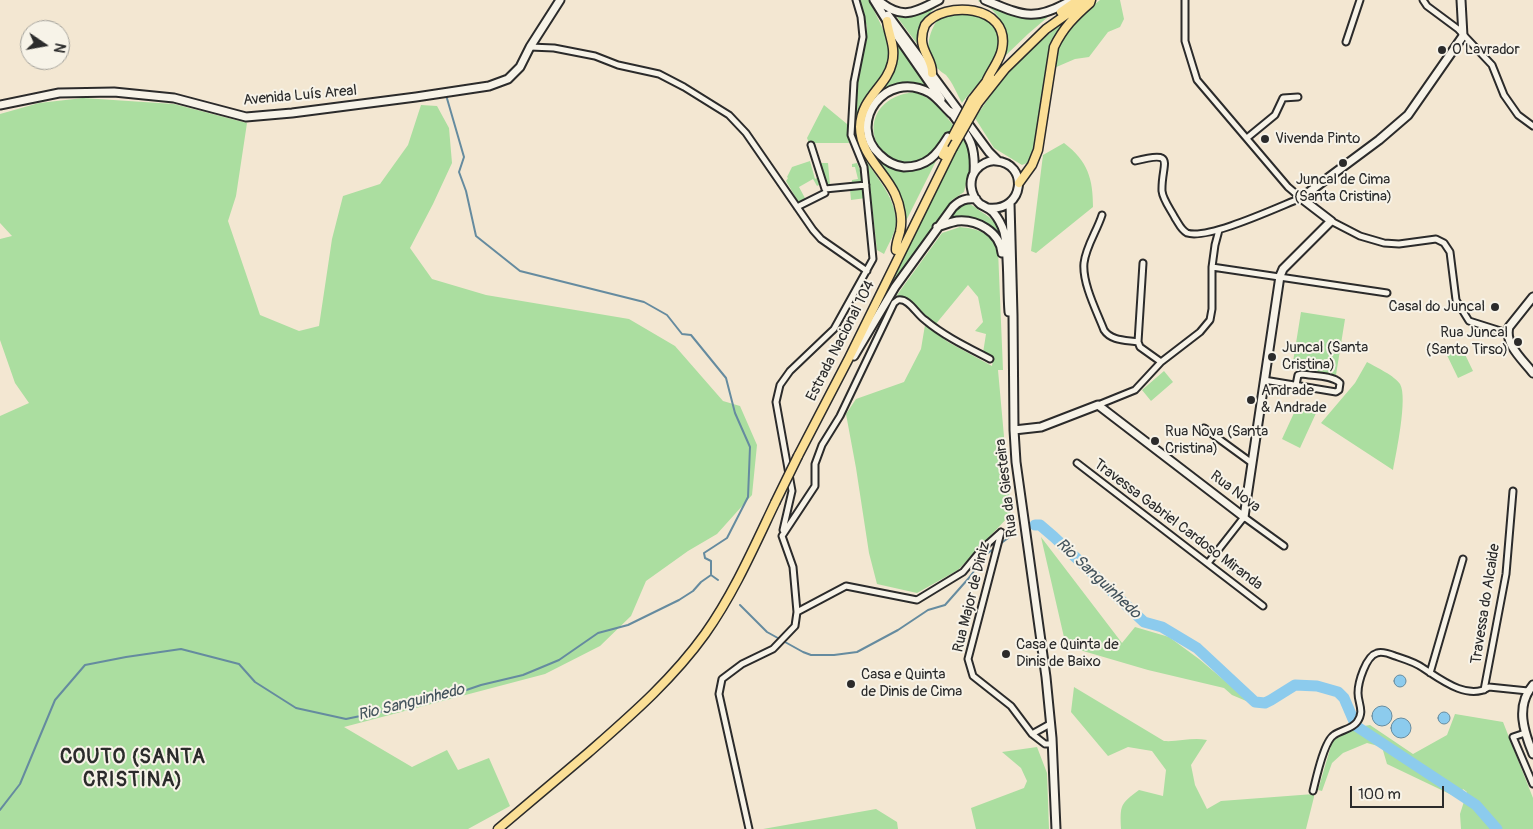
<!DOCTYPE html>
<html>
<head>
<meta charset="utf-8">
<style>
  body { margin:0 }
  #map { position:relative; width:1533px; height:829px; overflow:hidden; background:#f3e7d2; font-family:Pangolin,sans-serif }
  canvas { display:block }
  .north { position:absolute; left:20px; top:20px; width:50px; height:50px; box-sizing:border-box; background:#f7f3e8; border:1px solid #a5a39c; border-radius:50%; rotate:102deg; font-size:14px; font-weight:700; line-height:20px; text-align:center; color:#2b2b2b }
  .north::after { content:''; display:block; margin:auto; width:18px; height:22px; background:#2b2b2b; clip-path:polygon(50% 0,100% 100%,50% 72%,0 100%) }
  .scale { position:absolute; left:1350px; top:786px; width:94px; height:22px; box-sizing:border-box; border:2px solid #2b2b2b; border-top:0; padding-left:6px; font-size:15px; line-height:18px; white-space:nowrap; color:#2b2b2b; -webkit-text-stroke:4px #f7f3e8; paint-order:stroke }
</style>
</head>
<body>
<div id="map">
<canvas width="1533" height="829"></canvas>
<div class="north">N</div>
<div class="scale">100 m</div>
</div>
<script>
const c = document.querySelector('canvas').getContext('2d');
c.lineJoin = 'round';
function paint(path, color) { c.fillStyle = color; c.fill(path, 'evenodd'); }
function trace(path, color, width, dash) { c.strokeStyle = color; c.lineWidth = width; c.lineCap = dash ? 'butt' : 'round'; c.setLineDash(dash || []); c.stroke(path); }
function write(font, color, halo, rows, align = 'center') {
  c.font = font + ' Pangolin,sans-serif'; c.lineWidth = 4; c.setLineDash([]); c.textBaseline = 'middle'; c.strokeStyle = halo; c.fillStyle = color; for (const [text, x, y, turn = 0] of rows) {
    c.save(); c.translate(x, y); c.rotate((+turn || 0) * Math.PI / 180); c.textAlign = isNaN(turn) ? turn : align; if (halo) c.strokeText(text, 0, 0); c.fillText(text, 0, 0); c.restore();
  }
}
const green = new Path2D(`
  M860 0H869C875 14 890 38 889 53 887 82 853 99 856 133 859 165 896 188 896 222 896 232 888 245 884 254L877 250 870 188 865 160 854 136 857 78 867 39V26L859 2Z
  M979 0 1014 15 1029 18 1049 16 1028 34 1003 58C1010 34 1003 12 978 1Z
  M1100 0H1120L1124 19 1120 27 1108 32 1089 57 1075 59 1054 68C1056 60 1057 52 1060 44 1067 25 1085 12 1100 0Z
  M944 2C923 14 921 27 921 49L894 13Z
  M975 10C980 14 990 18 994 24 1014 50 978 83 962 103 957 94 953 83 946 75 943 73 940 71 937 68 922 51 929 29 942 14Z
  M1067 19 1056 37 1036 148 1027 163 1022 165 994 148 975 118 1002 79 1033 47Z
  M896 40 927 86C903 81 891 83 873 100L895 64Z
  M914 92 926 97 939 107 963 138 970 152 971 162 964 192 952 200 879 311 877 310 953 157 937 149C883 199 838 102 914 92Z
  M83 98 174 104 247 123 236 196 228 221 260 315 299 331 319 326 332 239 343 196 380 184 408 145 421 105 437 106 449 128 452 163 433 204 410 248 432 279 486 295 629 319 675 346 723 401 740 406 757 445 752 495 717 534 688 551 646 581 631 616 600 646 545 674 344 727 412 767 447 750 458 770 489 758 510 806 468 829H0V416L29 403 15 383 0 340V239L12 236 0 223V114L39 103Z
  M824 105 847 124 849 143H809L807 138Z
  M1064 143C1088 161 1093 179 1093 207L1036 253 1031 251 1043 155Z
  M869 148C873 153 878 159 883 163 900 176 920 171 936 161L906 221 900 200Z
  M810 161 815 179 818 177 821 184 817 186 813 179 799 187 806 200 799 203 786 181 788 178 787 177 792 167Z
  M819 163H828L830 186 826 184Z
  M857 163 864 180 862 183 852 184V180L858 179 855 167H852V164Z
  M865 188 866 198 851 200 850 189Z
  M965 203C972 204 975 207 980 211 991 218 996 221 1001 235 985 219 971 216 950 218L956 209Z
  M960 227C979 229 988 232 998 250L1003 370H998L1011 514 958 570 917 593 877 584 869 553 856 468 846 414 856 399 904 382 921 349 925 325 948 342 992 366 993 359 983 353 986 334 975 331 983 322 978 297 968 285 935 325 897 295 942 233Z
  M1301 312 1345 319 1336 375 1292 368Z
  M1459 342 1473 371 1458 378 1444 349Z
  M1367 362C1376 367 1395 376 1400 384 1408 397 1396 454 1393 470L1321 423 1355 383Z
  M1164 371 1173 382 1151 401 1142 390Z
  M1299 402 1317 411 1300 448 1282 439Z
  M1041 537 1122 643 1135 627 1169 637 1199 659 1251 703 1232 695 1224 688 1148 670 1066 646Z
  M1074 687 1164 741C1179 742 1192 737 1207 740L1191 765 1195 785 1207 809 1221 801 1314 794V797L1306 829H1121C1120 805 1120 804 1139 790L1163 796 1166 770 1152 751 1128 747 1108 756 1071 712Z
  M1455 714 1503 722 1533 798V829H1461L1460 814 1467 792 1463 789 1459 796H1454L1387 764 1382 747 1367 743 1343 753 1332 763 1322 791 1318 790 1333 739 1353 728 1370 725 1413 754 1447 735Z
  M1037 747 1047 773 1049 829H976L971 808 1024 788 1027 781 1021 768 1002 752Z
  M876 809 897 822 898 829H763Z`);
const water = new Path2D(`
  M1394 681a6 6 0 1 1 12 0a6 6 0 1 1-12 0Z
  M1372 716a10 10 0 1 1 20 0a10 10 0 1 1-20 0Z
  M1438 718a6 6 0 1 1 12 0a6 6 0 1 1-12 0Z
  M1391 728a10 10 0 1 1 20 0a10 10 0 1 1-20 0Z`);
const stream = new Path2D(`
  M446 95 464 157 459 172 466 191 476 236 520 271 644 302 667 315 682 334 691 335 726 378 735 413 750 447 748 497 727 538 704 553 705 558 711 561V574
  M1000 544 1015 533
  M740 605 767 632 803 652 811 655H834L857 652 898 630 928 610 945 605 968 579 988 553 995 548
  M0 810 20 784 55 700 85 665 126 657 181 649 239 664 255 682 296 708 346 719 437 700 481 685 523 675 559 660 598 633 628 625 679 600 693 591 701 582 711 575 718 580`);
const river = new Path2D(`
  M1035 525H1040L1054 537 1144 622 1162 627 1197 648 1255 702 1265 703 1271 700 1295 685 1317 686 1338 692 1344 698 1356 726 1476 805 1497 829`);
const street = new Path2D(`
  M1423 0 1427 6 1458 29 1492 65 1504 95 1518 115 1533 126
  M1346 42 1360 0
  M530 47 554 48 595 56 618 65 659 74 684 87 729 115 746 133 813 230 821 239 867 271
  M1247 138 1275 115 1283 98 1298 97
  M811 145 825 189 866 185
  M1135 161C1178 150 1161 163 1162 191 1163 200 1171 210 1175 218 1179 224 1181 230 1187 233 1208 240 1278 207 1301 198L1288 187 1197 80 1185 41V0
  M797 207 825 193
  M1102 215C1097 231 1086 246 1084 263 1082 283 1097 312 1104 330 1111 341 1126 340 1138 342
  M1331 221 1360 236 1384 243 1399 244 1436 239 1444 243 1450 252 1456 300 1469 321 1507 333
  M1143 263 1138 342 1140 347 1161 362
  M1212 267 1387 293
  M1264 380 1336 392 1339 390 1340 383C1332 375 1313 376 1302 374L1298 375 1296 385
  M1098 405 1135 390 1161 362 1200 332 1210 320 1212 309V267L1215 245 1219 230
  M1204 428 1252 463
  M1077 463 1263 606
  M783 530 792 491 776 402 780 385 790 371 834 329 873 259 864 167 851 135 854 82 863 37 861 17 856 0
  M1001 532 968 659 973 676 1011 706 1032 734 1045 744H1052
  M1208 563 1244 517 1284 546
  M797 612 846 586 917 600 963 572 982 549 1001 532
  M1430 673 1463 559
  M1484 690 1506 574 1513 491
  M1525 733 1513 737 1533 784
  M1032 734 1050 724
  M1313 791C1316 779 1324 741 1334 735 1341 730 1352 729 1357 722 1365 711 1358 704 1358 693 1358 682 1366 656 1377 653 1382 651 1390 654 1395 656 1404 659 1415 662 1423 668 1440 679 1468 701 1489 687L1528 691
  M749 829 719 694 722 679 742 664 773 649 795 626 797 612 793 567 782 536 815 486V464L822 445 840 416 894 303 898 300C909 298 916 314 925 320 944 336 967 347 990 359`);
const secondary = new Path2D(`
  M874 0 887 21 941 99
  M985 0C1024 16 1034 22 1072 0
  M879 1C902 20 914 13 939 0
  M888 15 989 152 998 161
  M0 105 59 93 114 92 174 98 246 117 292 113 416 97 489 86 508 79 520 67 530 47 560 0
  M951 112C967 135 976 142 974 173
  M952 114C945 108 938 98 930 93 885 68 846 124 880 155 886 161 895 166 904 167 927 167 937 155 948 137L953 136
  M1010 203 1013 315 1014 430 1016 462 1046 677 1052 738 1056 829
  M988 208C1025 212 1029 163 996 161 989 160 981 164 976 170 968 180 970 195 980 204 985 207 989 208 993 212 998 218 1002 225 1004 232 1009 254 1007 289 1009 312
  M937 227C944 225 951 222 957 221 977 219 1000 232 1002 253
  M1533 297 1509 327C1504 344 1523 360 1533 373
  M854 356 895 287 953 207C960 200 966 198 976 199
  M1014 430 1041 427 1098 405 1244 517 1280 276 1283 269 1331 221 1301 198 1379 140 1408 115 1463 36 1461 0
  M1533 685C1515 706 1524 732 1533 754`);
const primary = new Path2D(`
  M1061 12 1078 0
  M887 21C889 36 896 47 892 63 887 86 861 97 860 127 860 154 885 172 895 194 900 205 903 220 900 232 898 239 896 243 896 250
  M932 73C933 57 915 49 925 25 943 0 1011 4 1002 49 1000 60 992 69 987 80
  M972 100 990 77
  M978 103 1005 69 1046 29 1084 2
  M943 155 953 136
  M1019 183 1032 165 1038 150 1054 47C1063 28 1075 16 1090 3L1091 0
  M798 456 849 358 952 149
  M498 829C528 804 558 778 588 753 630 716 672 680 705 634 734 593 754 547 775 503`);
const primaryBridge = new Path2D(`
  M953 136 972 100
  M952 149 978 103
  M775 503 798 456`);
const markers = [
  [1442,50,5,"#2b2b2b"],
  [1265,139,5,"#2b2b2b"],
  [1343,163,5,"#2b2b2b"],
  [1495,307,5,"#2b2b2b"],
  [1518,342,5,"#2b2b2b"],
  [1272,357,5,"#2b2b2b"],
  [1251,400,5,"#2b2b2b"],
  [1155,441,5,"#2b2b2b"],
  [1006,654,5,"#2b2b2b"],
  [851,684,5,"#2b2b2b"]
];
const poiNames = [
  ["O Lavrador",1452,50],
  ["Vivenda Pinto",1275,139],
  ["Juncal de Cima",1343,180,"center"],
  ["(Santa Cristina)",1343,197,"center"],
  ["Casal do Juncal",1485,307,"right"],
  ["Rua Juncal",1508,333,"right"],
  ["(Santo Tirso)",1508,350,"right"],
  ["Juncal (Santa",1282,348],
  ["Cristina)",1282,365],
  ["Andrade",1261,391],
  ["& Andrade",1261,408],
  ["Rua Nova (Santa",1165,432],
  ["Cristina)",1165,449],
  ["Casa e Quinta de",1016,645],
  ["Dinis de Baixo",1016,662],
  ["Casa e Quinta",861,675],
  ["de Dinis de Cima",861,692]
];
const streetNames = [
  ["Avenida Luís Areal",300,96,-5],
  ["Estrada Nacional 104",841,341,-63],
  ["Rua da Giesteira",1007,488,-97],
  ["Rua Nova",1235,492,37],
  ["Travessa Gabriel Cardoso Miranda",1178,525,37],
  ["Rua Major de Diniz",972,597,-76],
  ["Travessa do Alcaide",1486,604,-81]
];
const waterNames = [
  ["Rio Sanguinhedo",1098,579,43],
  ["Rio Sanguinhedo",411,703,-14]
];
const districtNames = [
  ["COUTO (SANTA",133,758],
  ["CRISTINA)",133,781]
];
paint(green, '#abdea0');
paint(water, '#8ccbed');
trace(water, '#658b9f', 1);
trace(stream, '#658b9f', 2);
trace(river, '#8ccbed', 11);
trace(street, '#2b2b2b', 9);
trace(secondary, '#2b2b2b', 11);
trace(primary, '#2b2b2b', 11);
trace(street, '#f7f3e8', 5);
trace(secondary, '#f7f3e8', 7);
trace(primary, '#fbdf96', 8);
trace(primaryBridge, '#2b2b2b', 11, []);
trace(primaryBridge, '#fbdf96', 8);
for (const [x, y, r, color] of markers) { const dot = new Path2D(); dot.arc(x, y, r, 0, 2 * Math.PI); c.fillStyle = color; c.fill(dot); trace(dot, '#f7f3e8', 2); }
write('15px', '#2b2b2b', '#f7f3e8', poiNames, 'left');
write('15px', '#2b2b2b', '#f7f3e8', streetNames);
write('italic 16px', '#43535c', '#f7f3e8', waterNames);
c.letterSpacing = '1px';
write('bold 20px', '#2b2b2b', '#f7f3e8', districtNames);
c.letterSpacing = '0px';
</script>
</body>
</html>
